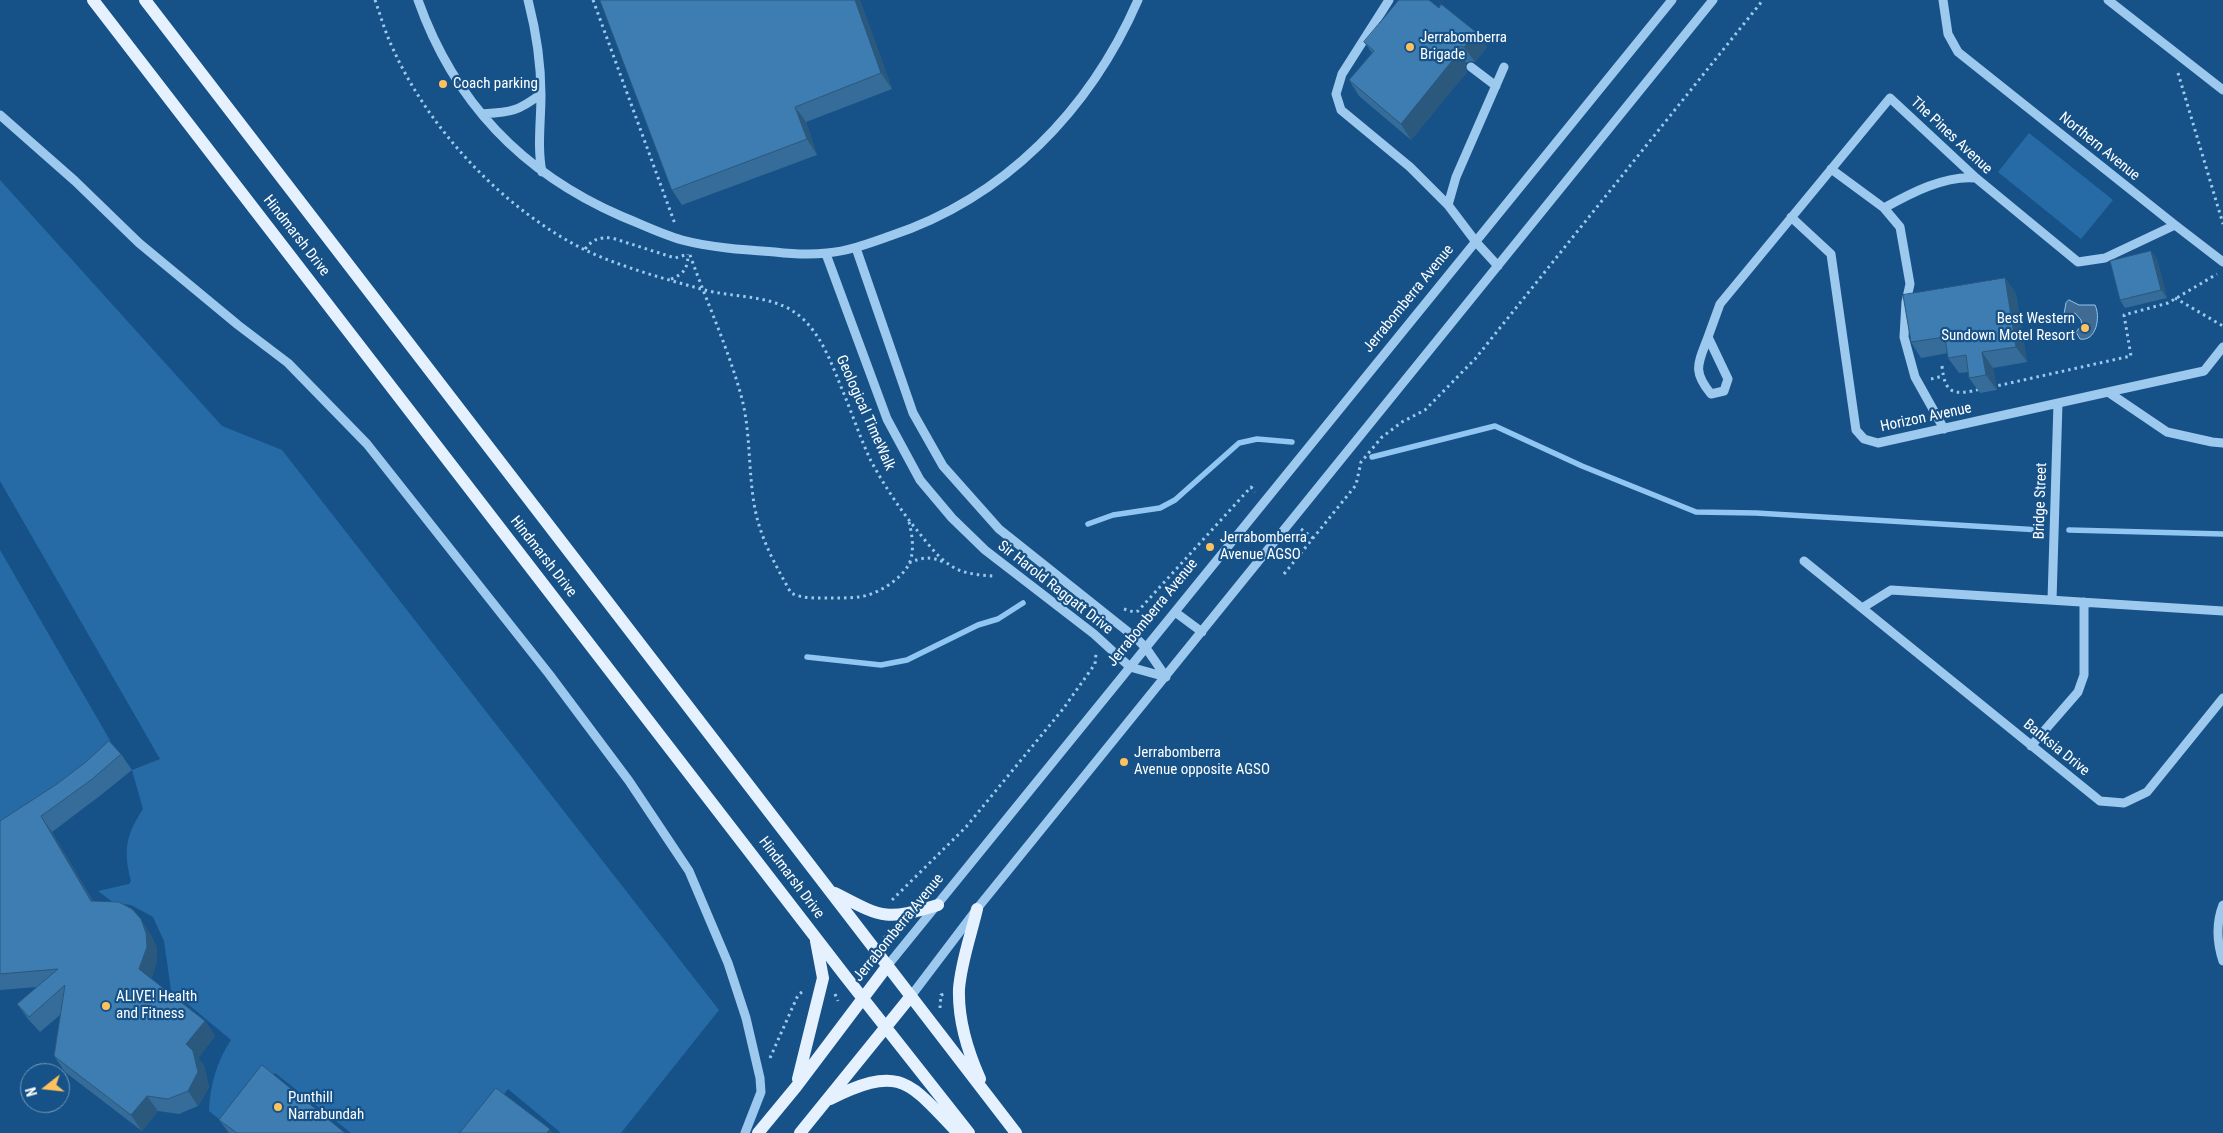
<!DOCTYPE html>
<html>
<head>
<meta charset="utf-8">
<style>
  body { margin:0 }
  #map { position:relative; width:2223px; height:1133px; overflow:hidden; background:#165288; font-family:"Roboto Condensed",sans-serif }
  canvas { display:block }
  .north { position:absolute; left:20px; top:1063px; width:50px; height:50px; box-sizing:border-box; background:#165288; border:1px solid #7397b8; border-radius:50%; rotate:254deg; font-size:14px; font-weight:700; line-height:20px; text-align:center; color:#fff }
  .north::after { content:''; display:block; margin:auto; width:18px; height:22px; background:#ffc15b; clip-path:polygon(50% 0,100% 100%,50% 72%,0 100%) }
</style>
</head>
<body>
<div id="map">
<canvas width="2223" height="1133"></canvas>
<div class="north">N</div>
</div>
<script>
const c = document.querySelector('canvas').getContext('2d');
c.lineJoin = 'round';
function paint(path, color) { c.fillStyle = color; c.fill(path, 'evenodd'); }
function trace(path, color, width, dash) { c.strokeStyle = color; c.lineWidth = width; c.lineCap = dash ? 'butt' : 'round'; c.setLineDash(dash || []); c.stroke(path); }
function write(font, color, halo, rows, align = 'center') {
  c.font = font + ' "Roboto Condensed",sans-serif'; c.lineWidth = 4.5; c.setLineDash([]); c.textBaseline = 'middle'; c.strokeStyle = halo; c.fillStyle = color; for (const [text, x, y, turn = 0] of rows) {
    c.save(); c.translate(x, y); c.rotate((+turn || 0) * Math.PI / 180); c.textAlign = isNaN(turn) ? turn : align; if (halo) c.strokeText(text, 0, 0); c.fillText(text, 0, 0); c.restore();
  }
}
const green = new Path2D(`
  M2029 133 2113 200 2081 239 1998 172Z
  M0 180 222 426 282 450 719 1010 621 1133H561L508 1089 474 1133H351L275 1073 230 1128 209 1111C210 1085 217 1061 231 1040L171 990 164 941 153 917 131 905 114 903 98 891 129 884 131 881C123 850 126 835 143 809L132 770 160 759 0 481Z
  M0 550 119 756 0 843Z`);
const water = new Path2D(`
  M2069 300 2079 305H2095C2101 317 2096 342 2080 339L2076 332 2082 325 2081 320 2075 313 2067 317 2064 314 2066 303Z`);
const stream = new Path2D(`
  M1372 457 1495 426 1582 466 1696 512 1756 513 2040 530
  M1088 524 1113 515 1160 508 1175 500 1239 443 1257 439 1292 442
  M2069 530 2223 534
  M807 657 881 665 907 660 978 625 998 619 1023 603`);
const path = new Path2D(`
  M375 0C381 17 386 35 394 51 431 132 505 210 585 250 621 267 662 278 701 289 735 299 776 293 803 319 824 339 833 368 844 394 853 416 861 440 871 461 884 485 899 508 916 529 926 541 937 557 950 565 962 574 979 575 994 576
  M593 0 675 224
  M2178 73 2223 224
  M585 249C593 239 599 237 612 238L675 258 685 255
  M690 255C707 303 729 350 742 399 751 435 748 473 755 509 761 540 776 566 791 593 802 599 819 598 832 598 841 598 850 598 859 597 876 595 901 580 909 564 915 551 912 534 909 522
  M671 279C684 274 688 268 688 254
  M2175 298 2223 326
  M1942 366C1945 396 1955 395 1981 389
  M1931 379 1943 376
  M1992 387 2131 356 2124 315 2168 303 2217 274
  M1301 529 1313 538
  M909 563C922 557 932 556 945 563
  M1284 574 1356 485 1361 462 1382 437 1402 422 1425 410 1475 359 1763 0
  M1124 609 1134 612 1138 611 1251 487 1255 492
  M892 900 966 827 1063 709 1095 664 1096 654
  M884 938 891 931 896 936
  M835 994 838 1001
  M940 1008 941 995 945 994
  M770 1058 798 995 802 992`);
const minor = new Path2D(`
  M418 0C454 102 522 173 621 216 641 224 661 234 682 240 712 248 745 250 775 252 792 254 810 255 827 253 849 251 870 243 890 236 1005 198 1090 110 1138 0
  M528 0C536 31 541 63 541 95 541 121 537 147 542 172
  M1389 0 1342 74 1336 94 1341 110 1410 167 1448 205 1476 242 1498 266
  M1943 0 1948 34 1958 52 2175 225 2223 262
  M2108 0 2223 90
  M1471 67 1496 86
  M482 114C511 112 517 112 541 94
  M0 115 75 181 139 243 238 325 288 363 367 444 549 674 629 781 689 871 728 963 746 1018 760 1078 761 1092 745 1133
  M1831 169 1884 208 1900 227 1910 284 1906 302 1904 337 1915 377 1944 429
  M1448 205 1456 177 1504 67
  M1884 208C1911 193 1945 175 1976 178
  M1791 217 1831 254 1856 430 1864 439 1878 443 2108 392 2167 432 2212 442 2223 443
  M856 248 913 413 943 466 999 529 1137 639 1146 648 1166 677
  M826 254 887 419 920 480 952 518 985 550 1094 634 1130 667 1166 677
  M1708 337C1698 364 1692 371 1711 394L1724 391 1728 379 1708 337 1720 304 1890 98 1976 178 2078 262 2105 258 2175 225
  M2108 392 2204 371 2223 347
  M1804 561 2100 801 2124 803 2147 792 2223 698
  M2052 600 2058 403
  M1862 608 1891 590 2223 611
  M1175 612 1202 632
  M2031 746 2078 692 2084 675V602
  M2223 905C2216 923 2217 943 2223 961
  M888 965 1672 0
  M911 996 980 905 1713 0`);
const major = new Path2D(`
  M93 0 846 977 969 1133
  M145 0 1016 1133
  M835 893C883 918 885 921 938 905
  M977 909C971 935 961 962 959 989 958 1019 968 1052 980 1079
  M798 1079 823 978 816 941
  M830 1099C901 1064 908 1081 958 1133
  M758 1133 796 1087 888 965
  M800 1133 911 996`);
const wall = new Path2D(`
  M600 0H860L892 89 806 122 817 155 682 205 672 190Z
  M1439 8 1476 32 1487 47 1475 62 1471 61 1466 63 1465 67 1467 72 1411 140 1359 96 1349 80 1372 53 1364 42Z
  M2157 259 2167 298 2125 308 2120 300Z
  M2005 278 2016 294 2027 362 1993 368 1997 390 1980 393 1969 378 1968 372 1959 373 1948 358V353L1921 358 1911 342Z
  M121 754 132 770 101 795 52 832 93 901 151 935 157 948V962L151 979 205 1021 215 1036 198 1058 204 1066 209 1087 198 1106 179 1114 158 1111 142 1131 65 1072 54 1056 61 1014 40 1032 28 1019 17 1004 37 987 0 990V821Z
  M219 1120 345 1133H229Z`);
const shadedWall = new Path2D(`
  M855 0H860L892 89 881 73Z
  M1476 32 1487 47 1475 62 1464 47Z
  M1456 48 1466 63 1465 67 1467 72 1411 140 1401 124 1454 51Z
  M795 107 806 122 817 155 807 139Z
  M2151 251 2157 259 2167 298 2161 290Z
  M2005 278 2016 294 2027 362 2016 347Z
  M1982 352 1993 368 1997 390 1986 375Z
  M41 816 52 832 102 917 91 901Z
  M141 919 151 935 157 948V962L149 985 139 969Z
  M205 1021 215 1036 198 1058 204 1066 209 1087 198 1106 188 1091 186 1044Z
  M147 1096 158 1111 142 1131 131 1115Z
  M550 1129 553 1133H547Z`);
const building = new Path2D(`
  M600 0H855L881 73 795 107 807 139 672 190Z
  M1399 0H1429L1439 8 1441 4 1476 32 1464 47 1461 46 1456 48 1454 51 1456 56 1401 124 1349 80 1374 51 1364 42Z
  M2151 251 2161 290 2120 300 2110 261Z
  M2005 278 2016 347 1982 352 1986 375 1969 378 1966 355 1948 358 1945 337 1911 342 1903 295Z
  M109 741 121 754 91 780 41 816 91 901 119 902 132 909 141 919 146 933 147 947 139 969 205 1021 186 1044 193 1051 198 1072 188 1091 168 1099 147 1096 131 1115 54 1056 65 985 29 1017 17 1004 58 969 0 974V821L57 784 86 762Z
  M262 1065 345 1133H237L219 1120Z
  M496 1088 550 1129 547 1133H460Z`);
const markers = [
  [1410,47,5,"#ffc15b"],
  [443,84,5,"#ffc15b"],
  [2085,328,5,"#ffc15b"],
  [1210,547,5,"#ffc15b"],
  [1124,762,5,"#ffc15b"],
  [106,1006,5,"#ffc15b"],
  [278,1107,5,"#ffc15b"]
];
const poiNames = [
  ["Jerrabomberra",1420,38],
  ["Brigade",1420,55],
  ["Coach parking",453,84],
  ["Best Western",2075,319,"right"],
  ["Sundown Motel Resort",2075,336,"right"],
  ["Jerrabomberra",1220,538],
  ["Avenue AGSO",1220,555],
  ["Jerrabomberra",1134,753],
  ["Avenue opposite AGSO",1134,770],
  ["ALIVE! Health",116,997],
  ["and Fitness",116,1014],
  ["Punthill",288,1098],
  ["Narrabundah",288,1115]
];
const streetNames = [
  ["The Pines Avenue",1951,136,43],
  ["Northern Avenue",2099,147,39],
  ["Hindmarsh Drive",296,236,52],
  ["Jerrabomberra Avenue",1409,299,-51],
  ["Geological TimeWalk",865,413,66],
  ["Horizon Avenue",1926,418,-12],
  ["Bridge Street",2041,501,-88],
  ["Hindmarsh Drive",543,557,52],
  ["Sir Harold Raggatt Drive",1055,588,38],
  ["Jerrabomberra Avenue",1153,613,-51],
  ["Banksia Drive",2056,748,39],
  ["Hindmarsh Drive",791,878,53],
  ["Jerrabomberra Avenue",899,928,-51]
];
paint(green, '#266ba6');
paint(water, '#406c93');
trace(water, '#90c6f1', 1);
trace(stream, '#90c6f1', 5.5);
trace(path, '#9dc9ee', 3, [2.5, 4]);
trace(minor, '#9dc9ee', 9);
trace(major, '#e5f1ff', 12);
paint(wall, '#356c99');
paint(shadedWall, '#2b587d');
paint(building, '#3e7db2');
trace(building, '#2b587d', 1);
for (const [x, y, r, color] of markers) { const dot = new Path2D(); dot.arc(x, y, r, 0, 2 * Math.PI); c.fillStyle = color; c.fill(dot); trace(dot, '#165288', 2); }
write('15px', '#fff', '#165288', poiNames, 'left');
write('15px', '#fff', '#165288', streetNames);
</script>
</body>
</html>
